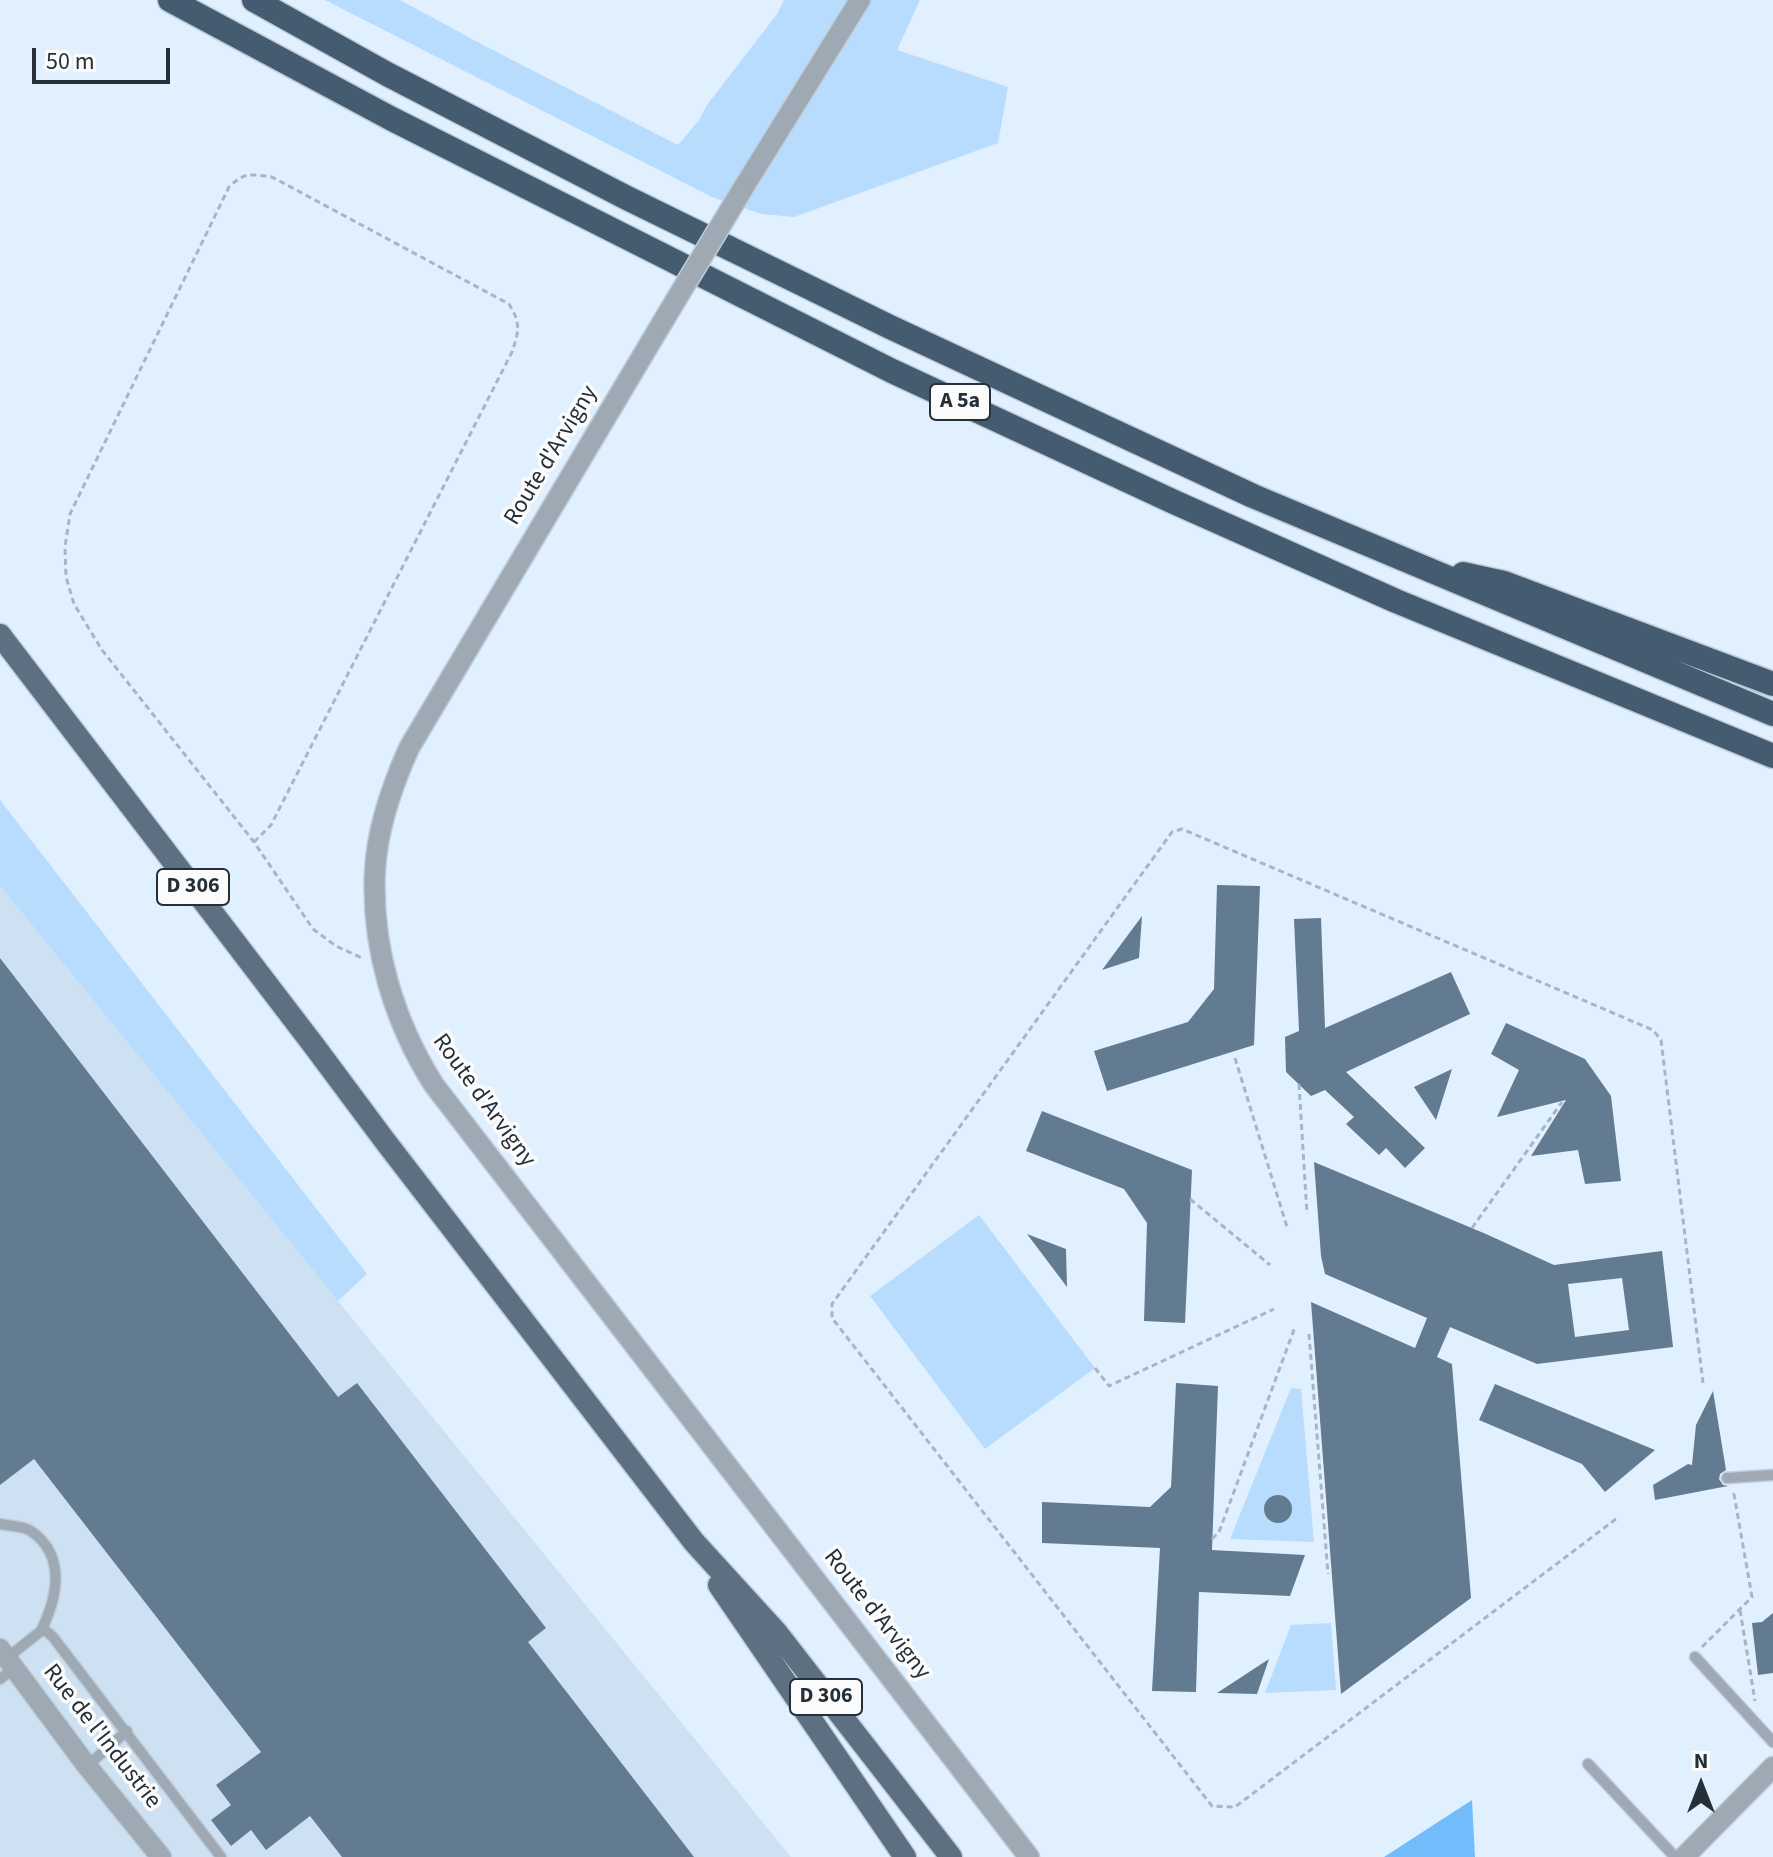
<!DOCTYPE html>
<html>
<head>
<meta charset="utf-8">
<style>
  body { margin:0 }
  #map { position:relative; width:1773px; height:1857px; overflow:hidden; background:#e1f0ff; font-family:"Source Sans 3",sans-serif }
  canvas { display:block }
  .north { position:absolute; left:1661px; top:1745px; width:80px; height:80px; -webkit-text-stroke:6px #fbfbfb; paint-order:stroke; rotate:0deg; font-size:22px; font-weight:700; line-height:32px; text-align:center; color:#252f38 }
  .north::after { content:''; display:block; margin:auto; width:28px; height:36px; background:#252f38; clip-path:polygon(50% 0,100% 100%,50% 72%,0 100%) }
  .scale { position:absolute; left:32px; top:48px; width:138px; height:36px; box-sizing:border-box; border:4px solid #252f38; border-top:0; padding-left:10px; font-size:24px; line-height:28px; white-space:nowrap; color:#252f38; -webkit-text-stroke:6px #fbfbfb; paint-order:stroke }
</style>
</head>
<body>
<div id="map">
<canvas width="1773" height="1857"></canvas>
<div class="north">N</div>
<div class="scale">50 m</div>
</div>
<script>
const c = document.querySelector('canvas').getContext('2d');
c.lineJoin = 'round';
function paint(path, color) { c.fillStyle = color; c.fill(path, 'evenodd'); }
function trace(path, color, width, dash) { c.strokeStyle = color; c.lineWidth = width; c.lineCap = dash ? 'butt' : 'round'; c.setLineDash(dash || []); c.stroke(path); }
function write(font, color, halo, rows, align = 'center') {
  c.font = font + ' "Source Sans 3",sans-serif'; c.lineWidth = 7; c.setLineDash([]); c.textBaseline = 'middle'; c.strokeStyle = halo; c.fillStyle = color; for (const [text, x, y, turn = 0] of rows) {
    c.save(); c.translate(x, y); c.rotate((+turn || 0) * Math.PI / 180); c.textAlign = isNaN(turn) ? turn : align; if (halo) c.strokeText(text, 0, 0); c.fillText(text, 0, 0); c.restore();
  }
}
const built = new Path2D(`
  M0 886 338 1301 791 1857H0Z`);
const green = new Path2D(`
  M325 0H400L485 46 678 145 699 120 707 105 777 14 784 0H920L897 50 1008 87 998 143 794 217 761 214 712 197Z
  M0 800 367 1274 338 1301 0 886Z
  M979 1215 1095 1368 985 1449 870 1296Z
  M1291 1388 1301 1389 1314 1542 1230 1539Z
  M1331 1623 1336 1690 1265 1693 1291 1625Z`);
const water = new Path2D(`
  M1472 1800 1475 1857H1384Z`);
const building = new Path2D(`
  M1217 885 1260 886 1254 1045 1107 1091 1094 1051 1188 1022 1214 989Z
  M1142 916 1139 958 1102 970Z
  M1321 918 1325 1028 1451 972 1470 1014 1346 1072 1425 1148 1405 1168 1386 1148 1379 1155 1346 1124 1354 1117 1325 1090 1311 1096 1286 1072 1285 1037 1299 1031 1294 919Z
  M0 958 338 1397 357 1383 546 1628 528 1642 694 1857H342L310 1816 266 1850 251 1830 231 1846 211 1820 231 1805 216 1785 261 1752 34 1459 0 1485Z
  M1506 1023 1585 1059 1611 1096 1621 1181 1585 1184 1578 1150 1531 1156 1566 1100 1497 1117 1519 1070 1491 1054Z
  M1452 1069 1436 1120 1414 1087Z
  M1042 1111 1192 1170 1185 1323 1144 1321 1147 1223 1124 1189 1026 1151Z
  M1314 1162 1486 1234 1554 1265 1662 1251 1673 1347 1537 1364 1450 1327 1437 1357 1452 1364 1471 1598 1341 1694 1311 1302 1415 1348 1427 1318 1325 1274 1321 1256ZM1622 1278 1629 1330 1575 1337 1568 1284Z
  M1027 1234 1066 1249 1067 1287Z
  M1176 1383 1218 1386 1212 1550 1305 1555 1290 1596 1199 1592 1196 1692 1152 1691 1160 1548 1042 1543V1502L1150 1507 1171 1487Z
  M1495 1384 1655 1450 1605 1492 1582 1464 1479 1420Z
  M1713 1391 1726 1470 1720 1474 1719 1479 1723 1485 1728 1486 1655 1500 1653 1485 1688 1464 1692 1465 1696 1425Z
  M1264 1509a14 14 0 1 1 28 0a14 14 0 1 1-28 0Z
  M1773 1613V1673L1758 1675 1752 1623 1762 1622Z
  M1269 1659 1257 1694 1217 1693Z`);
const path = new Path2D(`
  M254 842 271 825 512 352C519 331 521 323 509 304L272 177C251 174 244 172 229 187L70 514 65 547 66 577 74 604 102 650 254 842 313 929 336 946 364 959
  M1235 1058 1287 1227
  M1299 1084 1307 1214
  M1190 1199 1270 1265
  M1472 1228 1562 1102
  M1309 1334 1328 1574
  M1095 1368 1109 1386 1274 1309
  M1616 1519 1235 1807 1212 1806 832 1318V1304L1172 832 1182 829 1653 1030 1661 1040 1703 1383
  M1212 1539 1219 1532 1295 1327
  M1740 1610 1755 1701
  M1702 1647 1752 1597 1734 1494 1737 1491`);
const service = new Path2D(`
  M1727 1478 1773 1475
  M0 1524C9 1526 24 1526 31 1531 67 1556 57 1598 41 1631
  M1695 1657 1773 1742
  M7 1658 41 1631H46L53 1637 221 1857
  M0 1679 14 1668
  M1588 1764 1675 1857
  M87 1766 127 1731`);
const minor = new Path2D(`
  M742 190 860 0
  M662 323 409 748C392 786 377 828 375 871 371 946 394 1022 434 1085L1029 1857
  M0 1649 87 1766 161 1857
  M1684 1857 1773 1767`);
const primary = new Path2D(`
  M0 635 315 1047 385 1141 694 1542 777 1633 951 1857
  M719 1585 905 1857`);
const motorway = new Path2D(`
  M170 0 392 119 892 371 1174 502 1396 601 1773 756
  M254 0 387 74 627 198 890 327 1253 496 1773 714
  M1463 574 1504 583 1773 684`);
const minorBridge = new Path2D(`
  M662 323 742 190`);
const shields = [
  [960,402,60],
  [193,887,72],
  [826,1697,72]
];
const shieldNames = [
  ["A 5a",960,402],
  ["D 306",193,887],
  ["D 306",826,1697]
];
const streetNames = [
  ["Route d'Arvigny",552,456,-59],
  ["Route d'Arvigny",483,1101,54],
  ["Route d'Arvigny",876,1615,52],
  ["Rue de l'Industrie",101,1737,52]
];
paint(built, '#cee1f2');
paint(green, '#b7dcfe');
paint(water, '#72bcfb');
paint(building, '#637b90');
trace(service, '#bfcddb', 13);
trace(minor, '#bfcddb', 23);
trace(primary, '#bfcddb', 25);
trace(motorway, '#bfcddb', 27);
trace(path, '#a8b5c2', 3, [6, 4]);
trace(service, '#9ea9b4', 10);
trace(minor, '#9ea9b4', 20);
trace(primary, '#5d7082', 22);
trace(motorway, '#455c70', 24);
trace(minorBridge, '#bfcddb', 23, []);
trace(minorBridge, '#9ea9b4', 20);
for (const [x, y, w] of shields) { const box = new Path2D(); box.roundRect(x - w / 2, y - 18, w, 36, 6); c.fillStyle = '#fbfbfb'; c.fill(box); trace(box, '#252f38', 2); }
write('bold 22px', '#252f38', null, shieldNames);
write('24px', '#252f38', '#fbfbfb', streetNames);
</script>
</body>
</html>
